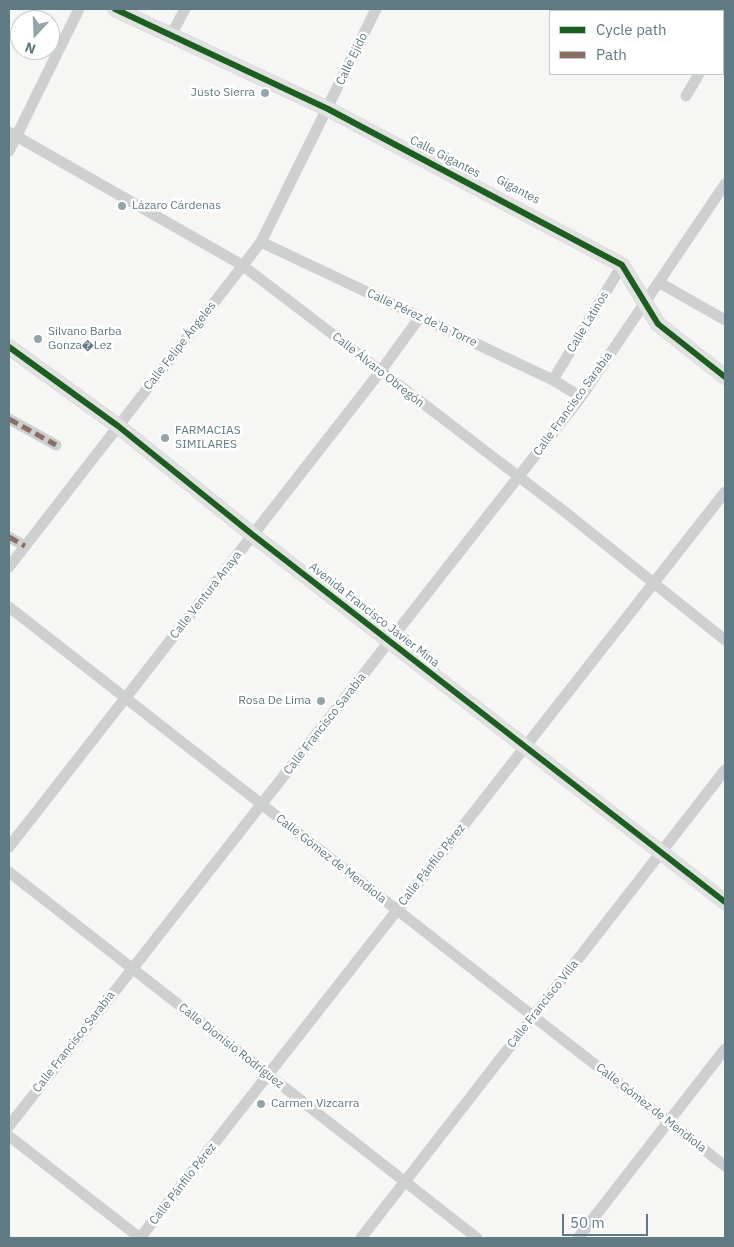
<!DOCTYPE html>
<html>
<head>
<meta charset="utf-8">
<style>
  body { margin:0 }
  #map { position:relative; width:734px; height:1247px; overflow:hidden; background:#f6f6f5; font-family:"IBM Plex Sans",sans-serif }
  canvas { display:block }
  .frame { position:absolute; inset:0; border:10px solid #5f7a82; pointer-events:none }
  .legend { position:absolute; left:549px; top:10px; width:175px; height:65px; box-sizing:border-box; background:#fff; border:1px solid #bfcacd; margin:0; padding:6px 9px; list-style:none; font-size:15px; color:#5f7a82 }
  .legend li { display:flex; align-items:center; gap:10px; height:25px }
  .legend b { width:25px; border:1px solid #bfcacd }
  .north { position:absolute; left:10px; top:10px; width:50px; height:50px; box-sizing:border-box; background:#fff; border:1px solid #bfcacd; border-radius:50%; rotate:200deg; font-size:14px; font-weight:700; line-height:20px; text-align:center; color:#5f7a82 }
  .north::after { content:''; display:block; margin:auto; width:18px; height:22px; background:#94a5aa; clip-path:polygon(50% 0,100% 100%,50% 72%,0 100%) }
  .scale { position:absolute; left:562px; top:1214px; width:86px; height:22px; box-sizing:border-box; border:2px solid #5f7a82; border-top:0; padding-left:6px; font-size:15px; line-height:18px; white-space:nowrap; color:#5f7a82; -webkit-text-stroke:4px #fff; paint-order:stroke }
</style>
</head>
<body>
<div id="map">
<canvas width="734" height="1247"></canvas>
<div class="frame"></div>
<ul class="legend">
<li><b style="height:6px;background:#1b5e20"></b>Cycle path</li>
<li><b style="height:6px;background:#8d6e63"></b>Path</li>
</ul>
<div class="north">N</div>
<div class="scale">50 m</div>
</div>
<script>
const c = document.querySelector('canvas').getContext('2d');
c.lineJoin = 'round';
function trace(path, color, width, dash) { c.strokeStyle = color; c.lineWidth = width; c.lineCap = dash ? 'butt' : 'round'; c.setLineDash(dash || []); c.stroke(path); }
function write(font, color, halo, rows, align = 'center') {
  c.font = font + ' "IBM Plex Sans",sans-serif'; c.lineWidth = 5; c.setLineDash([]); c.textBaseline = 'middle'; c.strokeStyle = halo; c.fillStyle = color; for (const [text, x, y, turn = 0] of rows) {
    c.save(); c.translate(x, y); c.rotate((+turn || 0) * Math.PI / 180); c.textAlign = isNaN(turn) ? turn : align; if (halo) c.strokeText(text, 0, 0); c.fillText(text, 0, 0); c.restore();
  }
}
const street = new Path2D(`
  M570 9 573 11
  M592 11 594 9
  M723 33 725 28
  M171 35 185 9
  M686 96 699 74
  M9 132 242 265 565 512 725 640
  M9 151 79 9
  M261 242 553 380 581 397
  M660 283 725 320
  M553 380 622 265
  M9 419 56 445
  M9 537 25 546
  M9 567 261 242 376 9
  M9 607 725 1166
  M9 847 380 372 420 317
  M9 872 477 1238
  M9 1126 581 397 725 184
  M9 1136 140 1238
  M140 1238 725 492
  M361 1238 725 770
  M578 1238 725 1049`);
const secondary = new Path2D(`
  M115 9 328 109 622 265 658 324 725 377
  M9 347 118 426 253 535 725 902`);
const quiet = new Path2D(`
  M9 419 56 445
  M9 537 25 546`);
const cycleway = new Path2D(`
  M115 9 328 109 622 265 658 324 725 377
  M9 347 118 426 253 535 725 902`);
const markers = [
  [265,93,5,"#94a5aa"],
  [122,206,5,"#94a5aa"],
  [38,339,5,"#94a5aa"],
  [165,438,5,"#94a5aa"],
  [321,701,5,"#94a5aa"],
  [261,1104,5,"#94a5aa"]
];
const streetNames = [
  ["Calle Ejido",352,59,-64],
  ["Calle Gigantes",445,157,27],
  ["Gigantes",518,190,28],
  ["Calle Pérez de la Torre",422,318,25],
  ["Calle Latinos",588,322,-59],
  ["Calle Felipe Ángeles",180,346,-52],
  ["Calle Álvaro Obregón",378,370,38],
  ["Calle Francisco Sarabia",573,404,-54],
  ["Calle Ventura Anaya",206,595,-52],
  ["Avenida Francisco Javier Mina",374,615,38],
  ["Calle Francisco Sarabia",325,724,-52],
  ["Calle Gómez de Mendiola",331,859,38],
  ["Calle Pánfilo Pérez",432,865,-52],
  ["Calle Francisco Villa",543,1004,-52],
  ["Calle Francisco Sarabia",74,1042,-52],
  ["Calle Dionisio Rodríguez",231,1046,38],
  ["Calle Gómez de Mendiola",651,1108,38],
  ["Calle Pánfilo Pérez",183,1184,-52]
];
const poiNames = [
  ["Justo Sierra",255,93,"right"],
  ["Lázaro Cárdenas",132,206],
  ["Silvano Barba",48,332],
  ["Gonza�Lez",48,346],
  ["FARMACIAS",175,431],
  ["SIMILARES",175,445],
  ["Rosa De Lima",311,701,"right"],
  ["Carmen Vizcarra",271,1104]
];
trace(secondary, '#d2d4d4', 16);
trace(street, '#ced0d0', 11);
trace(secondary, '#e2e2e2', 15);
trace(quiet, '#8d6e63', 5, [10, 5]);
trace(cycleway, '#1b5e20', 6);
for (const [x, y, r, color] of markers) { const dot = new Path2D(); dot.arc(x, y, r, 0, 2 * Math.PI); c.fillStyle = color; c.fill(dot); trace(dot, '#fff', 2); }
write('12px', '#5f7a82', '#fff', streetNames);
write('12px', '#5f7a82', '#fff', poiNames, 'left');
</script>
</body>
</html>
